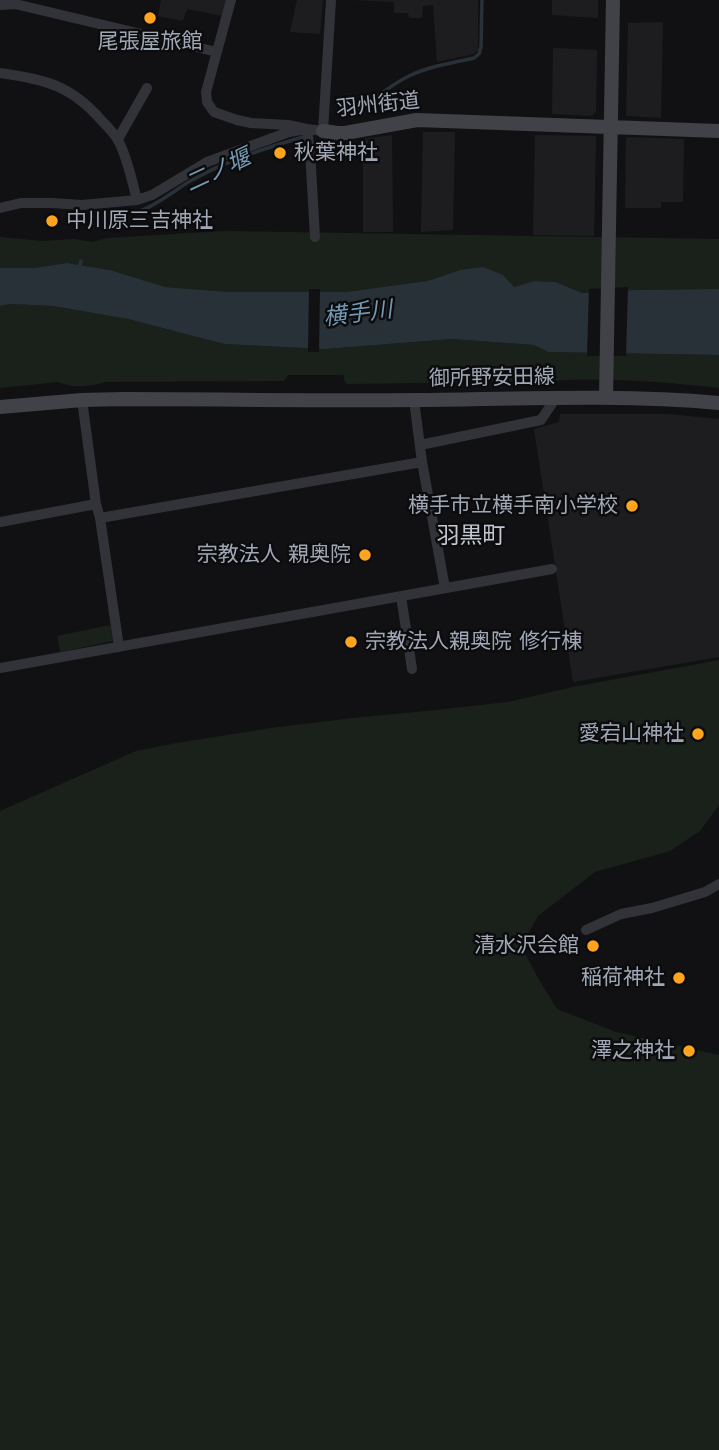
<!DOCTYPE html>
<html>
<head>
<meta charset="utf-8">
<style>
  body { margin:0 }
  canvas { display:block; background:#111113 }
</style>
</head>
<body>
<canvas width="719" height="1450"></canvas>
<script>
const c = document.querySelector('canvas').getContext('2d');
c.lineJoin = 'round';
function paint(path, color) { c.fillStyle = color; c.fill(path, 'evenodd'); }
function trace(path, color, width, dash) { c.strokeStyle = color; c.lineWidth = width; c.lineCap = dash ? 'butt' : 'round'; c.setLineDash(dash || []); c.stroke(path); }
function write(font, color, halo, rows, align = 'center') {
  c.font = font + ' "Work Sans","Noto Sans JP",sans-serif'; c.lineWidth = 5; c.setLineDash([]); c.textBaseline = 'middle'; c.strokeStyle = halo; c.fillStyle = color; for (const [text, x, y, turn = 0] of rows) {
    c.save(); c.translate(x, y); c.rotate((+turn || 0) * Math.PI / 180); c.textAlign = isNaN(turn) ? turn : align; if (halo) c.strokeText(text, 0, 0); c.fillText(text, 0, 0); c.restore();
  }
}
const built = new Path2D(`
  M161 0H227L223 16 187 9 183 21 158 16Z
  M297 0H323L320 34 290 32Z
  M352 0H478V51L474 54 437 62 433 5 423 6 422 18H409L408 13H394V2Z
  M552 0H598V18L552 15Z
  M663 22 661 118 626 116 628 23Z
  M553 48 597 50 596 111 592 116 552 114Z
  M423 132H455L453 230 421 232Z
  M392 135 393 232H363V139Z
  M535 135 596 136 594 236 533 235Z
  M626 137 684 139 683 202H661V208H625Z
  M560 414H667L719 419V657L573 682 534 429 559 422Z`);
const green = new Path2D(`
  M225 231 719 239V289L634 290 582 293 556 282 534 281 514 287 503 275 460 270 427 281 346 292H229L165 287 110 270 67 263 34 268H0V237L41 241 74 239 93 242 107 238Z
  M10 304 53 306 128 319 224 344 325 349 452 339 534 345 548 352 719 355V388C663 382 607 377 551 381L347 384 345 382 343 375H288L284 381 105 382C92 387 71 388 58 382L0 388V306Z
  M110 625 113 641 60 652 57 636Z
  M719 660V805L700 831 670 851 595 872 538 916 521 946 538 978 557 1009 616 1032 719 1055V1450H0V811L136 751 177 743 271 728 353 718 427 711 508 702 573 687Z`);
const water = new Path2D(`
  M67 263 110 270 165 287 229 292H346L427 281 460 270 483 267 503 275 514 287 534 281 556 282 582 293 634 290 719 289V355L548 352 534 345 452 339 325 349 224 344 128 319 53 306 10 304 0 306V268H34Z`);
const pier = new Path2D(`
  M628 287 626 356H587L589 289Z
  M309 289H320L319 352H308Z`);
const stream = new Path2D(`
  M358 111C375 99 390 85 409 76 429 66 453 63 474 58L479 54 481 47 482 0
  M137 212C159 205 175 189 194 179 228 160 266 148 303 137
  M79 269 81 261`);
const street = new Path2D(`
  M231 0 206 92 207 102 214 112 237 120 251 123 288 125 307 129 310 151 315 237
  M0 5 15 4 217 52
  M0 73C45 80 70 84 102 121 108 127 115 134 119 142 128 160 132 181 137 200
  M118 139 147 88
  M0 208 21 203H52L82 205 137 200 152 195 207 162 289 132 307 129 323 131 331 0
  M82 400 96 504 100 518 119 647
  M414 400 422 462 445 588
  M420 445 541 420 555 399
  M100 518 422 462
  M0 522 96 504
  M401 596 412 669
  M0 668 552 569
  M586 930 621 914 652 908 682 899 705 892 719 884`);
const secondary = new Path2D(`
  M323 131 338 133H345L417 120 719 131
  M606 398 613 0
  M0 407 82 400 124 399C221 399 319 401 416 400 517 399 618 394 719 403`);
const markers = [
  [150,18,7,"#ffa51d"],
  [280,153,7,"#ffa51d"],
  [52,221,7,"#ffa51d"],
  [632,506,7,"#ffa51d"],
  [365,555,7,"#ffa51d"],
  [351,642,7,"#ffa51d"],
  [698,734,7,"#ffa51d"],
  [593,946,7,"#ffa51d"],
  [679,978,7,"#ffa51d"],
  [689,1051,7,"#ffa51d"]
];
const poiNames = [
  ["尾張屋旅館",150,42,"center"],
  ["秋葉神社",294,153,"left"],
  ["中川原三吉神社",66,221,"left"],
  ["横手市立横手南小学校",618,506],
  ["宗教法人 親奥院",351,555],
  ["宗教法人親奥院 修行棟",365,642,"left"],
  ["愛宕山神社",684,734],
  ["清水沢会館",579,946],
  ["稲荷神社",665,978],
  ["澤之神社",675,1051]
];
const streetNames = [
  ["羽州街道",378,105,-6],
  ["御所野安田線",492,378,-1]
];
const waterNames = [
  ["二ノ堰",218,171,-25],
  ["横手川",358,314,-7]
];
const neighbourhoodNames = [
  ["羽黒町",471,536]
];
paint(built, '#1d1d20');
paint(green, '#19211a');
paint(water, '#273137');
paint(pier, '#111113');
trace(stream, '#273137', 3.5);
trace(street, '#323338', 10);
trace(secondary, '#404248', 14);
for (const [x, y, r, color] of markers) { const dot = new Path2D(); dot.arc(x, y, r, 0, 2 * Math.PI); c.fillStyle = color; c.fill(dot); trace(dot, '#0c0c0e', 2.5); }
write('21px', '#a1a8b5', '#0c0c0e', poiNames, 'right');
write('21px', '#a1a8b5', '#0c0c0e', streetNames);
write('italic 23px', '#749ab3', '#0c0c0e', waterNames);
write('23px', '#c2c7d0', '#0c0c0e', neighbourhoodNames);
</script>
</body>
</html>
